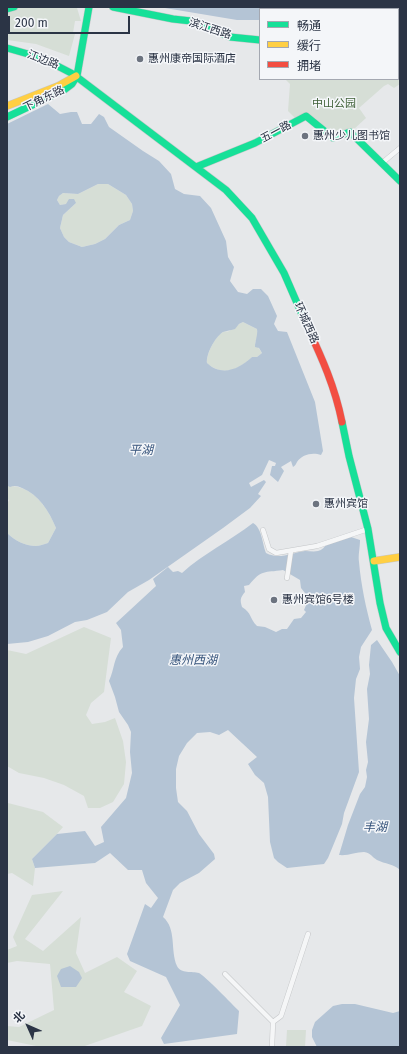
<!DOCTYPE html>
<html>
<head>
<meta charset="utf-8">
<style>
  body { margin:0 }
  #map { position:relative; width:407px; height:1054px; overflow:hidden; background:#e6e8ea; font-family:"Fira Sans","Noto Sans SC",sans-serif }
  canvas { display:block }
  .frame { position:absolute; inset:0; border:8px solid #2b3445; pointer-events:none }
  .legend { position:absolute; left:259px; top:8px; width:140px; height:72px; box-sizing:border-box; background:#f4f6f9; border:1px solid #a4a8b1; margin:0; padding:5px 7px; list-style:none; font-size:12px; color:#2b3445 }
  .legend li { display:flex; align-items:center; gap:8px; height:20px }
  .legend b { width:20px; border:1px solid #a4a8b1 }
  .north { position:absolute; left:8px; top:1006px; width:40px; height:40px; -webkit-text-stroke:3px #f4f6f9; paint-order:stroke; rotate:315deg; font-size:11px; font-weight:700; line-height:16px; text-align:center; color:#2b3445 }
  .north::after { content:''; display:block; margin:auto; width:14px; height:18px; background:#2b3445; clip-path:polygon(50% 0,100% 100%,50% 72%,0 100%) }
  .scale { position:absolute; left:8px; top:16px; width:122px; height:18px; box-sizing:border-box; border:2px solid #2b3445; border-top:0; padding-left:5px; font-size:12px; line-height:14px; white-space:nowrap; color:#2b3445; -webkit-text-stroke:3px #f4f6f9; paint-order:stroke }
</style>
</head>
<body>
<div id="map">
<canvas width="407" height="1054"></canvas>
<div class="frame"></div>
<ul class="legend">
<li><b style="height:5px;background:#16e098"></b>畅通</li>
<li><b style="height:5px;background:#ffcf43"></b>缓行</li>
<li><b style="height:5px;background:#f24e42"></b>拥堵</li>
</ul>
<div class="north">北</div>
<div class="scale">200 m</div>
</div>
<script>
const c = document.querySelector('canvas').getContext('2d');
c.lineJoin = 'round';
function paint(path, color) { c.fillStyle = color; c.fill(path, 'evenodd'); }
function trace(path, color, width, dash) { c.strokeStyle = color; c.lineWidth = width; c.lineCap = dash ? 'butt' : 'round'; c.setLineDash(dash || []); c.stroke(path); }
function write(font, color, halo, rows, align = 'center') {
  c.font = font + ' "Fira Sans","Noto Sans SC",sans-serif'; c.lineWidth = 3; c.setLineDash([]); c.textBaseline = 'middle'; c.strokeStyle = halo; c.fillStyle = color; for (const [text, x, y, turn = 0] of rows) {
    c.save(); c.translate(x, y); c.rotate((+turn || 0) * Math.PI / 180); c.textAlign = isNaN(turn) ? turn : align; if (halo) c.strokeText(text, 0, 0); c.fillText(text, 0, 0); c.restore();
  }
}
const green = new Path2D(`
  M22 7H76L77 8 81 21H75L73 33 75 34 69 56 36 44 7 40V11Z
  M398 69H400V84L394 88 388 84 384 86 359 108 366 118 353 130 333 136 306 115 296 119 288 111 290 84 285 79H398Z
  M98 184H108L126 195 132 204 133 211 130 220 119 225 105 239 95 244 82 247 69 242 64 237 60 228 63 215 76 203 60 205 57 200 59 196 63 193 78 194Z
  M243 322 257 329 258 336 255 343 262 353 257 357H252C239 370 222 377 207 363 206 355 215 336 223 332 224 331 228 332 229 331 234 329 238 324 243 322Z
  M8 486C33 485 48 508 56 528L48 543C44 544 39 546 36 546 25 546 14 540 7 533V502L9 501 7 497V487Z
  M84 627 111 638 104 692 91 703 86 715 92 724 105 722 115 718 123 741 126 762 124 784 113 802 100 808H88L84 796 64 785 44 778 19 773 7 766V650L26 654Z
  M8 803 43 812 63 827 57 834 32 859 35 868 33 886 12 873 7 874Z
  M63 891 25 939 43 951 81 917 76 953 85 973 117 957 137 971 124 992 151 1006 142 1026 82 1047H41L7 1040V1026L19 1027 54 1010 50 964 17 961 7 963V950L17 946 13 937 32 895Z
  M287 1030H306L305 1047H286Z`);
const water = new Path2D(`
  M159 7H400V59L398 58V9H260V20H237Z
  M48 104 60 114 71 112H77L82 124H91L99 114 104 117 109 127 143 151 159 161 171 174 175 189 184 194 200 196 211 208 226 241 228 257 234 267 230 281 238 292 247 294 253 289H261L268 296 277 316 274 324 278 331 287 332 315 402 323 451 321 455C313 452 302 454 297 462 296 464 295 466 293 467L291 461 281 467 284 471 278 482 270 475 272 466H275L276 463 269 460 262 475 249 483 251 487 264 480 266 482 258 494 261 496 250 508 223 528 149 580 128 592 107 612 87 620 75 622 48 636 28 642 7 644V533C14 540 25 546 36 546 39 546 44 544 48 543L56 528C49 511 39 495 22 488 18 486 14 485 10 487L8 486 7 487V124ZM98 184H108L126 195 132 204 133 211 130 220 119 225 105 239 95 244 82 247 69 242 64 237 60 228 63 215 76 203 74 199H69L66 204 60 205 57 200 59 196 63 193 78 194ZM243 322 257 329C258 335 255 341 255 347L259 348 262 353 257 357H252C239 369 222 377 207 363 206 354 215 337 223 332 226 331 232 330 235 329L239 324Z
  M253 523C262 528 262 543 266 553 279 560 291 553 305 551 309 551 314 552 318 551 322 550 325 547 327 543L351 537 360 540C360 548 358 555 359 562 361 585 366 608 372 630L361 647 359 657 360 669 356 679 354 698 359 772 344 813 342 824 328 858 324 864 287 868 278 862 274 858 270 842 268 797 264 783 255 775 248 764 257 757 228 730 219 735 210 732 197 733 187 743 179 756 176 769V788L178 802 187 811 199 834 214 854 215 859 199 873 180 883 173 890 163 917C177 929 170 950 177 966 181 974 192 971 199 973 204 975 233 1005 239 1011L237 1034 164 1044 161 1038 180 1005 166 977 130 961 127 954 145 904 151 908 158 898 146 883 142 870H128L110 853 95 863 35 868 32 859 57 834 85 831 95 846 104 842 101 827 126 798 132 773 130 752 131 732 128 725 119 712 115 697 109 681C115 668 113 658 123 647L121 630 116 623 156 586 153 579 168 567 173 572 178 571 182 573C204 553 230 541 253 523ZM283 570 300 580 301 588 309 598 304 610 306 612 301 618 294 619 287 629H282L276 632 265 627 257 626C249 618 252 613 242 607 240 600 240 598 245 592L244 586 249 585C262 569 264 573 283 570Z
  M377 640 392 662 400 676V870C394 864 385 864 377 860 372 857 371 853 364 852 356 852 348 856 339 855L348 825 360 794 365 787 367 777 366 770 368 762 366 742 369 719 367 689 370 674 369 665 371 645Z
  M70 966 79 972 82 978 76 987H61L57 976 61 969Z
  M342 1004H355L393 1013 400 1011V1047H317L312 1037V1030L315 1022 333 1006Z`);
const street = new Path2D(`
  M382 163 400 148
  M263 530 269 549 276 553 317 546 368 529
  M287 578 291 551
  M225 974 273 1022 272 1047
  M273 1022 281 1016 308 934`);
const fast = new Path2D(`
  M113 7 173 19 191 21 230 37 260 40
  M7 9 14 7
  M7 48 42 58 73 74 226 190 252 218 284 273 307 326
  M398 69H400
  M7 117 64 90 72 84 77 76 89 7
  M196 167 255 143 306 116 333 138 350 132 400 181
  M342 422 349 456 368 529 380 603 386 628 400 652`);
const slow = new Path2D(`
  M7 106 58 86 76 76
  M374 561 400 557`);
const jam = new Path2D(`
  M307 326C322 358 335 387 342 422`);
const markers = [
  [140,59,4,"#6c737f"],
  [305,136,4,"#6c737f"],
  [316,504,4,"#6c737f"],
  [274,600,4,"#6c737f"]
];
const streetNames = [
  ["滨江西路",210,29,18],
  ["江边路",43,60,21],
  ["下角东路",44,99,-26],
  ["五一路",276,132,-28],
  ["环城西路",306,323,66]
];
const poiNames = [
  ["惠州康帝国际酒店",148,59],
  ["惠州少儿图书馆",313,136],
  ["惠州宾馆",324,504],
  ["惠州宾馆6号楼",282,600]
];
const parkNames = [
  ["中山公园",334,104]
];
const waterNames = [
  ["平湖",141,451],
  ["惠州西湖",193,661],
  ["丰湖",375,828]
];
paint(green, '#d6ded6');
paint(water, '#b4c4d5');
trace(street, '#c4c6c8', 5.5);
trace(fast, '#c4c6c8', 8);
trace(slow, '#c4c6c8', 8);
trace(jam, '#c4c6c8', 8);
trace(street, '#f5f6f7', 4.5);
trace(fast, '#16e098', 7);
trace(slow, '#ffcf43', 7);
trace(jam, '#f24e42', 7);
for (const [x, y, r, color] of markers) { const dot = new Path2D(); dot.arc(x, y, r, 0, 2 * Math.PI); c.fillStyle = color; c.fill(dot); trace(dot, '#f4f6f9', 1.5); }
write('11px', '#2b3445', '#f4f6f9', streetNames);
write('11px', '#2b3445', '#f4f6f9', poiNames, 'left');
write('11px', '#3f6138', '#f4f6f9', parkNames);
write('italic 12px', '#34527a', '#f4f6f9', waterNames);
</script>
</body>
</html>
